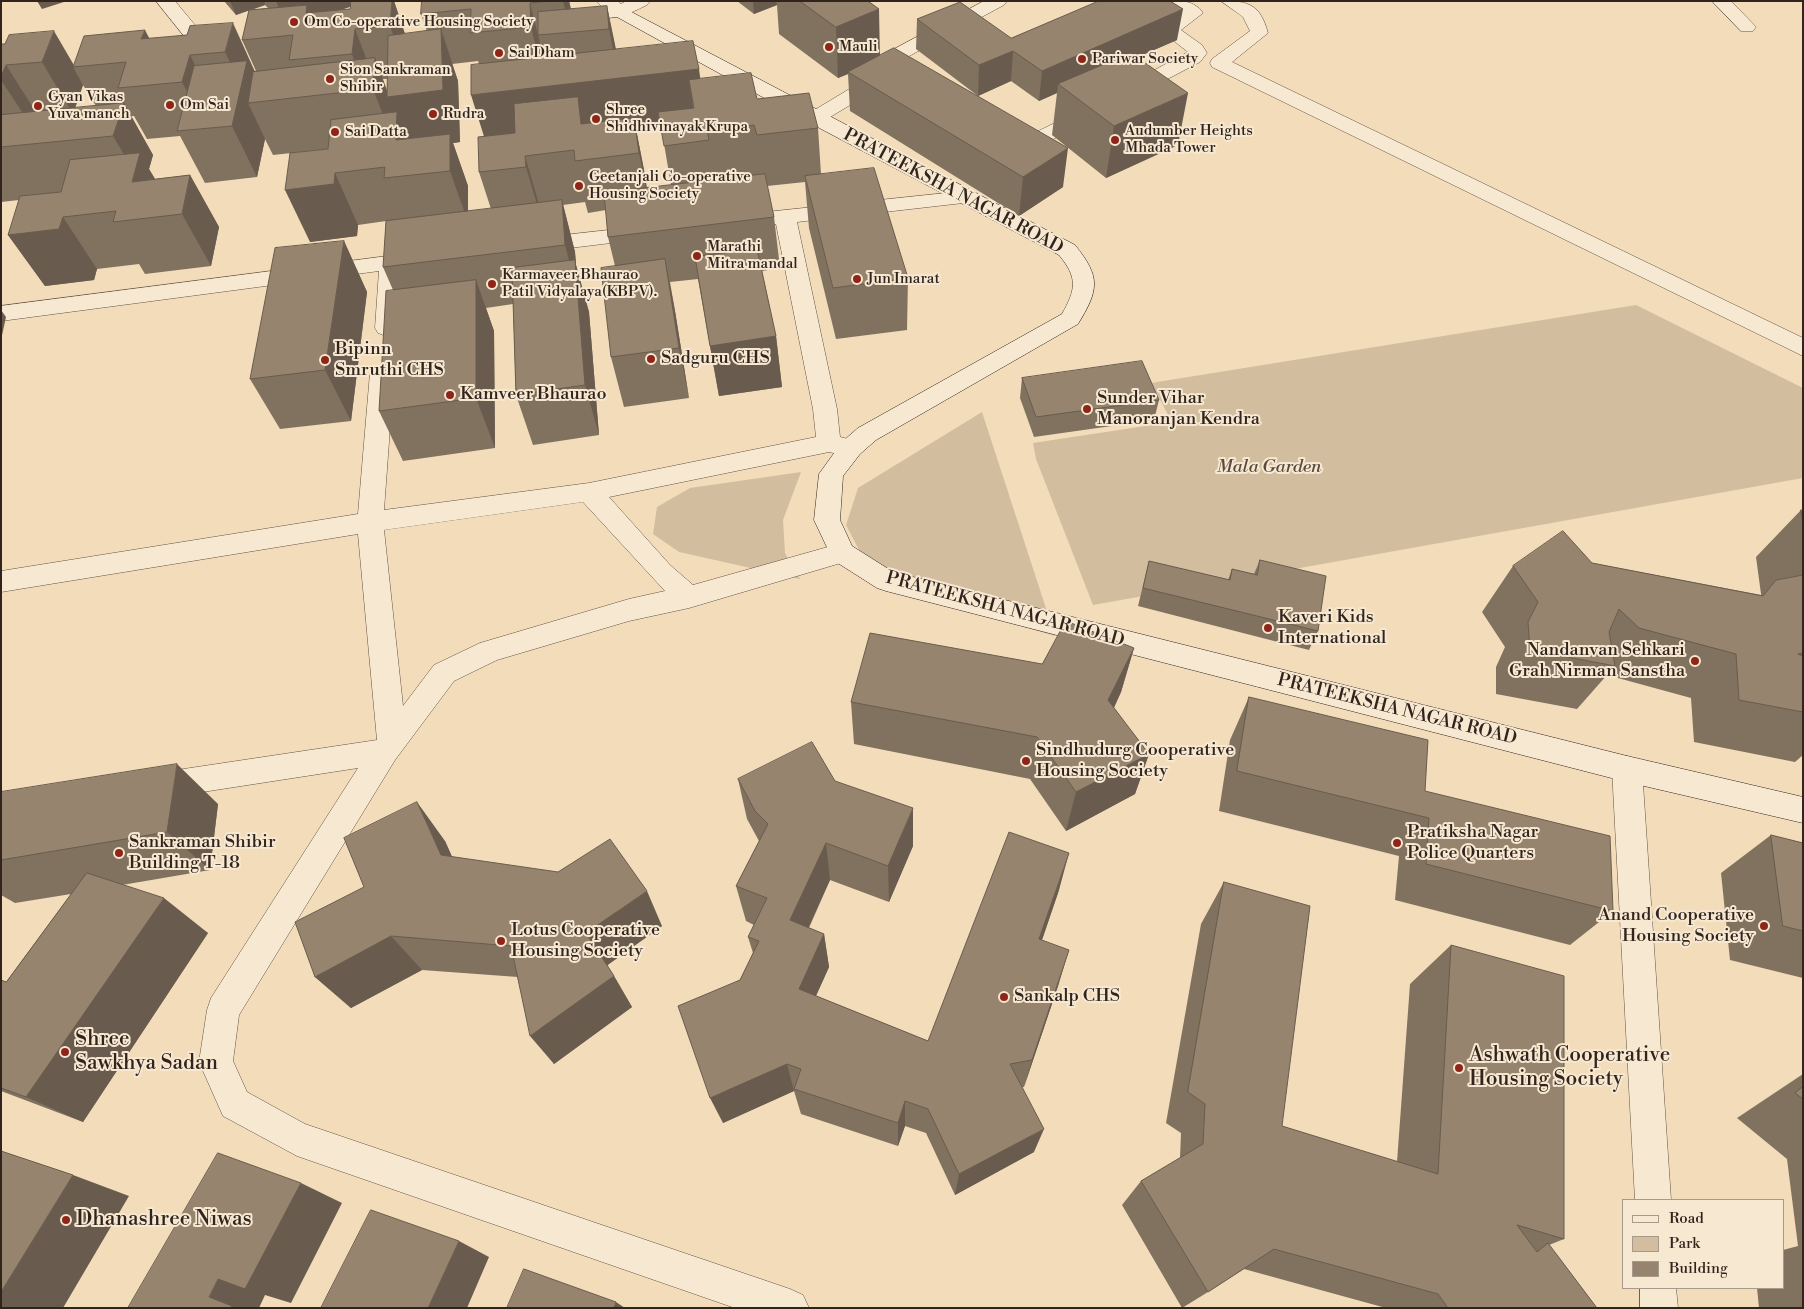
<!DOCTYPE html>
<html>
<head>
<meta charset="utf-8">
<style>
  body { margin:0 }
  #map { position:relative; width:1804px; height:1309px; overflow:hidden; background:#f3dcba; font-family:"Libre Bodoni",serif }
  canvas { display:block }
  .frame { position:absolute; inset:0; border:2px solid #31241d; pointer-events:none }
  .legend { position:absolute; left:1622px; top:1199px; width:162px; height:90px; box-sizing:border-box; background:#f7e8d2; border:1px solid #a89a8a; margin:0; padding:6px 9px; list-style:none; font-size:15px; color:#31241d }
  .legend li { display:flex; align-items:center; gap:10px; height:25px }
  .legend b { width:25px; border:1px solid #a89a8a }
</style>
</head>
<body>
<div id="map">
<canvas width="1804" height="1309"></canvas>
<div class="frame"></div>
<ul class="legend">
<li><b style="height:6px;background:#f7e8d2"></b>Road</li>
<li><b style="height:14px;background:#d2bd9f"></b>Park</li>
<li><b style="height:14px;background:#96846f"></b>Building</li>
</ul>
</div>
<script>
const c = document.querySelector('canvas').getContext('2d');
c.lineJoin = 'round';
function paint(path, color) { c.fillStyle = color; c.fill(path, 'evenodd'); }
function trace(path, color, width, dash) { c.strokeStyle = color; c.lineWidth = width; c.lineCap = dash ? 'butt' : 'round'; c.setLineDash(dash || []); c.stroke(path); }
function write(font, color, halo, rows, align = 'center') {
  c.font = font + ' "Libre Bodoni",serif'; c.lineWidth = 4; c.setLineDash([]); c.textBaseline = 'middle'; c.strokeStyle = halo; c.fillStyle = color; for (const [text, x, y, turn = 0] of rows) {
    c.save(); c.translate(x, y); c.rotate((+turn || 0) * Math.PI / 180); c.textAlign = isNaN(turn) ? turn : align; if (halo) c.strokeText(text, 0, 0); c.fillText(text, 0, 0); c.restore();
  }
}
const green = new Path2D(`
  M1636 305 1803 388V478L1093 605 1036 459 1033 443 1172 422 1151 383Z
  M982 412 1055 636 877 584 846 525 858 488Z
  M801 472 783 520 785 553 800 579 679 552 653 534 657 507 690 488Z`);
const street = new Path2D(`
  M156 1H175L219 54 221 58 219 62H205Z
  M597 1H618L621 4 626 1H650L647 5C628 14 613 24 597 1Z
  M984 1H1007L1004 5 898 62 911 78 909 82H895L888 75 890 78 888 82 822 122H808L805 118 808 114 874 74H887L879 64 883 55Z
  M1168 1C1182 1 1194 0 1203 13L1181 30 1202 45 1207 53 1200 62 1135 96H1121L1119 92 1121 88 1188 52 1160 30 1182 13Z
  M1221 1C1249 1 1260 4 1268 33L1232 62 1803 338V356L1212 67 1210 63 1212 59 1250 31 1243 17Z
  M1712 1H1731L1756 27 1753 31H1741Z
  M1086 108 1093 110 1096 114 1093 118C1065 134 1037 152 1004 144L1001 140 1004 136 1034 133Z
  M965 191 972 192 975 197 972 202 797 222 837 409 840 437 860 442 863 448 860 454 851 457 829 452 609 497 670 565 693 585 842 543 851 546 855 553 851 560 689 608 629 621 497 660 454 681 395 760 239 1015 233 1061 247 1092 305 1124 790 1289 803 1295 809 1308H735L297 1156 223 1116 199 1062 207 1010 211 998 358 768 157 799 147 795 142 786 147 777 157 773 377 740 358 534 1 592V571L358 514 370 373 374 367 382 365 390 367 394 373 384 510 589 483 816 437 813 409 776 224 738 229 731 227 728 222 731 217 738 215ZM583 502 665 591 629 599 480 643 434 665 403 706 384 530Z
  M645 226 652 228 656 233 652 238 537 252 529 250 526 245 529 240 537 238Z
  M419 252 427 254 430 259 427 264 401 268 397 328 394 333 386 336 378 333 375 328 379 271 1 321V306Z
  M1627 756 1637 760 1642 769 1671 1200H1635L1612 769 1617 760Z
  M1640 1288H1676L1678 1308H1640Z`);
const secondary = new Path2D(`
  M620 6 1075 245C1101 277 1099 290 1078 324L876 440 860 454 843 476 840 520 852 546 893 572 1627 756 1803 797V823L1627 782 886 591 877 588 833 560 814 520 819 474 842 442 858 428 1062 314C1076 289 1078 278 1059 255L808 122 617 17 571 22 565 21 562 17 565 13 571 12Z`);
const wall = new Path2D(`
  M224 1H394L405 34 427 31 421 14 422 1H569L571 9 607 6 616 49 757 99 818 128 821 174 908 278 907 330 836 339 809 228 805 182 767 186 774 217 780 268 762 271 776 336 782 387 719 396 698 279 670 282 675 311 689 398 624 407 611 357 615 266 608 237 606 210 588 213 585 202 563 205 575 252 576 265 589 312 599 435 533 445 516 395 513 304 486 308 494 331 495 448 403 461 379 411 393 290 383 267 386 221 358 225 357 236 310 242 328 149 273 155 265 139 257 177 205 183 180 136 147 139 134 116H131L153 155 149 169 155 179 190 175 219 227 211 266 145 274 139 264 97 269 94 280 45 286 8 235 19 200 1 202V44L74 65 149 39 187 35 190 26 255 71H256L242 40 249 10 236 15ZM265 5 268 8 251 10ZM350 7V9L340 10ZM478 61 479 64 484 136 479 172 491 209 468 211V186L453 143 460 142 458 81 452 64ZM383 79H387V90ZM83 85 96 106 75 108ZM661 126 671 185 647 188 644 170 636 129Z
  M737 1H873L870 2 880 55 1063 187 1019 216 850 111 848 74 838 78 779 34 777 5 754 14Z
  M1172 2 1177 40 1137 57 1178 145 1106 178 1052 135 1057 93 1039 101 1011 81 978 96 916 49 917 19 1011 38Z
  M344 241 367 292 351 421 280 429 250 379Z
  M1022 378 1159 400 1154 420 1034 437 1020 398Z
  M1801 510H1803V755L1795 762 1694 742 1691 698 1607 675 1577 709 1496 694V667L1505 647 1482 612 1513 566 1592 563 1761 595V594L1756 557Z
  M1260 560 1318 631 1309 650 1138 606 1149 561 1228 580 1232 569 1254 574Z
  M1134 648 1121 692 1114 708 1149 754 1135 794 1066 831 1030 779 854 744 851 702 1042 664Z
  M1249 697 1425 791 1613 911 1570 945 1395 900 1399 856 1219 811 1230 740Z
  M738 779 835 781 913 846 889 902 830 880 809 928 824 934 829 967 816 996 928 1041 1059 890 1042 940 1059 983 1024 1087H1022L1034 1152 955 1195 926 1133 905 1126 898 1146 801 1114 794 1091 723 1123 740 980 753 953 748 937 754 925 746 921 736 886 759 841 747 819Z
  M1 792 218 804 210 870 122 885 208 933 83 1122 1 1091V980L6 982 71 894 15 903 1 895Z
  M1771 835 1803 843V978L1730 960 1721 873Z
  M445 841 452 857 662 926 607 965 614 976 632 1007 554 1064 518 977 422 970 351 1008 315 977 364 887Z
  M1224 882 1282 1126 1397 1162 1410 984 1451 945 1564 1239 1549 1245 1597 1308H1386L1244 1269 1208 1292 1182 1308 1122 1205 1141 1181 1180 1158 1181 1133 1166 1123 1201 924Z
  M1803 1074V1308H1759L1757 1288H1783V1250L1798 1246 1787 1159 1737 1118Z`);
const shadedWall = new Path2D(`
  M37 1H67L42 9Z
  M230 1H264L265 5 236 15Z
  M276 1H366L287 29Z
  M392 1H394L410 49 408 77 390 26Z
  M563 1H569L574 24 571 32Z
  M753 1H776L777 5 754 14Z
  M530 3 543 55 544 79 531 27Z
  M607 6 617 57 699 69 706 121 689 80 695 122 636 129 644 170 649 205 639 153 583 135 487 146 471 95 619 78 609 29Z
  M879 9 880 60 848 72V74L838 78 836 27Z
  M1183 9 1177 40 1065 89 1058 84 1057 93 1039 101 1042 71Z
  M233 23 256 74 250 104 248 103 265 139 257 177 232 126 241 85 225 52Z
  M355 29 374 79 375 58 389 97 441 29 458 81 460 142 453 143 468 186V222L450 171 393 141 373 89 366 90 352 54Z
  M145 30 172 82 141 39Z
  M54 31 75 67H73L83 85 73 114 42 62Z
  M1013 51 1011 81 978 96 979 65Z
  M190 55 216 107 206 128 182 82Z
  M6 65 39 117 34 130 1 80V77Z
  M1188 93 1178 145 1106 178 1114 126Z
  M124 103 153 155 149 169 170 204 132 182 135 173 113 136Z
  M1068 148 1063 187 1019 216 1023 177Z
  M525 156 540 208 541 218 526 167Z
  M335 173 358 225 357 236 310 242 285 190Z
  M190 175 219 227 211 266 182 214Z
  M562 200 575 252 576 265 589 312 599 435 585 385 577 290 565 245Z
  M63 217 97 269 94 280 45 286 8 235Z
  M344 241 367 292 351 421 325 370Z
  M665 259 675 311 689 398 679 348Z
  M476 280 494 331 495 448 476 398Z
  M1 310 6 317 1 340Z
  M776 336 782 387 719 396 710 346Z
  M1134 648 1121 692 1097 743 1108 700Z
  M1149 754 1135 794 1066 831 1076 792Z
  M177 764 218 804 210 870 167 832Z
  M417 802 445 841 468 892 441 855Z
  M913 808V846L889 902 888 866Z
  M826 843 830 880 796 954 790 920Z
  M1069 853 1059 890 1031 972 1039 939Z
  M647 891 662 926 605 967 586 933Z
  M164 898 208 933 83 1122 26 1097Z
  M824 934 829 967 805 1020 799 989Z
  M391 936 422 970 351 1008 315 977Z
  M1069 950 1059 983 1024 1087 1032 1060Z
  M614 976 632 1007 554 1064 530 1036Z
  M787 1064 794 1091 723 1123 710 1098Z
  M905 1101V1126L898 1146V1123Z
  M1044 1129 1034 1152 955 1195 959 1174Z
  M73 1175 129 1196 63 1308H1V1292Z
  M301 1183 342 1203 291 1303 265 1295 259 1308H231L209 1297 218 1279Z
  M459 1241 489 1257 467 1308H428Z
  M616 1302 625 1308H614Z`);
const building = new Path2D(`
  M351 1H392L390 26 355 29 352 54 289 60 293 35 242 40 249 10 307 5 306 13 350 9Z
  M422 1H550L530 3 531 27 470 33 471 9 421 14Z
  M800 1H868L879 9 836 27Z
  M1099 1H1170L1183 9 1042 71 1013 51 979 65 917 19 960 2 1011 38Z
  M607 6 609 29 538 35V12Z
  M233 23 225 52 190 55 182 82 118 88 126 62 73 67 84 36 145 30 141 39 187 35 190 26Z
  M441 29 443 90 387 97 388 36Z
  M54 31 42 62 6 65 1 77V44H5L9 35Z
  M693 41 699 69 471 95V65Z
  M894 48 1068 148 1023 177 848 72Z
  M1131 53 1188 93 1114 126 1058 84Z
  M375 58 373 89 248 103 253 72Z
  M247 61 232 126 177 131 194 66Z
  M751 73 757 99 809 93 818 128 757 135 754 125 707 130 709 140 664 146 658 112 694 108 689 80Z
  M578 97 581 124 634 118 639 153 575 161 574 150 525 156 526 167 479 172 478 137 515 133 514 104Z
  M124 103 113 136 1 147V115Z
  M397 112 396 140 450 134V171L384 178 385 167 335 173 334 184 285 190 290 153 328 149 331 120Z
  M140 153 132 182 190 175 182 214 113 222 116 211 63 217 59 229 8 235 20 196 61 192 70 160Z
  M874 168 908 278 833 288 805 176Z
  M765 174 774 217 608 237 604 193Z
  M562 200 565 245 383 267 386 221Z
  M344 241 325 370 250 379 275 248Z
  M757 249 776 336 710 346 695 257Z
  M665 259 679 348 611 357 601 268Z
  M575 260 585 385 516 395 512 268Z
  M476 280V398L379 411 386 291Z
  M1142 361 1159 400 1036 417 1022 378Z
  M1801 510H1803V522Z
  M1563 531 1592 563 1763 596 1776 580 1803 575V653L1798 654 1803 656V712L1739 700 1736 654 1639 628 1619 609 1609 632 1615 666 1530 650 1528 622 1538 602 1513 566Z
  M1260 560 1326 576 1318 631 1143 588 1149 561 1230 580 1232 569 1257 575Z
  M1066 621 1134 648 1108 700 1149 754 1076 792 1037 737 851 702 870 633 1042 664Z
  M1249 697 1428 740 1425 791 1610 836 1613 911 1426 864 1429 818 1237 771Z
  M812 742 835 781 913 808 888 866 826 843 790 920 824 934 799 989 928 1041 1009 832 1069 853 1039 939 1069 950 1032 1060 1010 1064 1044 1129 959 1174 928 1109 905 1101 898 1123 794 1089 801 1069 787 1064 710 1098 678 1006 740 980 759 941 748 937 767 898 736 886 768 824 755 811 738 779Z
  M177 764 167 832 1 860V792Z
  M417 802 441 855 558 872 610 839 647 891 586 933 614 976 530 1036 511 946 391 936 315 977 295 922 364 887 344 838Z
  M1771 835 1803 843V931L1783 926Z
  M87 873 164 898 26 1097 1 1088V980L6 982Z
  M1224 882 1310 906 1282 1126 1438 1174 1451 945 1564 976V1239L1517 1225 1537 1252 1548 1243 1597 1308H1448L1438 1294 1274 1249 1208 1292 1141 1181 1203 1144 1205 1104 1188 1092Z
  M1803 1087V1099L1795 1093Z
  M1 1151 73 1175 1 1292Z
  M218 1153 301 1183 245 1289 218 1279 209 1297 232 1306 231 1308H128Z
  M371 1210 459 1241 428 1308H321Z
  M524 1269 616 1302 614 1308H507Z`);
const markers = [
  [294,22,5,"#8f2418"],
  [829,47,5,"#8f2418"],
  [499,53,5,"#8f2418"],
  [1082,59,5,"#8f2418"],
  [330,79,5,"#8f2418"],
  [170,105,5,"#8f2418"],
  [38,106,5,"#8f2418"],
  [433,114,5,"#8f2418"],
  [596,119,5,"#8f2418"],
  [335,132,5,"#8f2418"],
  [1115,140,5,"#8f2418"],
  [579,186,5,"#8f2418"],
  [697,256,5,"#8f2418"],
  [857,279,5,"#8f2418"],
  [492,284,5,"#8f2418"],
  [651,359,5,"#8f2418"],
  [325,360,5,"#8f2418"],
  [450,395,5,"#8f2418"],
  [1087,409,5,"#8f2418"],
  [1268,628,5,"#8f2418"],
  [1695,661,5,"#8f2418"],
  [1026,761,5,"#8f2418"],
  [1397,843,5,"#8f2418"],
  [119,853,5,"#8f2418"],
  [1764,926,5,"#8f2418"],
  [501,941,5,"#8f2418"],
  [1004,997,5,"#8f2418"],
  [65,1052,5,"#8f2418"],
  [1459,1068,5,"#8f2418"],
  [66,1220,5,"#8f2418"]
];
const farPoinames = [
  ["Om Co-operative Housing Society",304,22],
  ["Mauli",839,47],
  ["Sai Dham",509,53],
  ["Pariwar Society",1092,59],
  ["Sion Sankraman",340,70],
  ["Shibir",340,87],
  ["Gyan Vikas",48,97],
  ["Yuva manch",48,114],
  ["Om Sai",180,105],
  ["Shree",606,110],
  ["Shidhivinayak Krupa",606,127],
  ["Rudra",443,114],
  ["Audumber Heights",1125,131],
  ["Mhada Tower",1125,148],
  ["Sai Datta",345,132],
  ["Geetanjali Co-operative",589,177],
  ["Housing Society",589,194],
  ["Marathi",707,247],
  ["Mitra mandal",707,264],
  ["Karmaveer Bhaurao",502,275],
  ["Patil Vidyalaya(KBPV).",502,292],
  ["Jun Imarat",867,279]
];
const streetNames = [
  ["PRATEEKSHA NAGAR ROAD",953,192,28],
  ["PRATEEKSHA NAGAR ROAD",1005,610,15],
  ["PRATEEKSHA NAGAR ROAD",1397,710,14]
];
const poiNames = [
  ["Bipinn",335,350],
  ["Smruthi CHS",335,371],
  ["Sadguru CHS",661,359],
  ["Kamveer Bhaurao",460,395],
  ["Sunder Vihar",1097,399],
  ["Manoranjan Kendra",1097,420],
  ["Kaveri Kids",1278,618],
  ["International",1278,639],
  ["Nandanvan Sehkari",1685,651,"right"],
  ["Grah Nirman Sanstha",1685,672,"right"],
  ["Sindhudurg Cooperative",1036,751],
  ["Housing Society",1036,772],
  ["Pratiksha Nagar",1407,833],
  ["Police Quarters",1407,854],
  ["Sankraman Shibir",129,843],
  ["Building T-18",129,864],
  ["Anand Cooperative",1754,916,"right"],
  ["Housing Society",1754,937,"right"],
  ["Lotus Cooperative",511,931],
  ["Housing Society",511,952],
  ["Sankalp CHS",1014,997]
];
const parkNames = [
  ["Mala Garden",1269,468]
];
const nearPoinames = [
  ["Shree",75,1040],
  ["Sawkhya Sadan",75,1064],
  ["Ashwath Cooperative",1469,1056],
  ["Housing Society",1469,1080],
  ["Dhanashree Niwas",76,1220]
];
paint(green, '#d2bd9f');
trace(street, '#625244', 1);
trace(secondary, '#31241d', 1);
paint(street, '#f7e8d2');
paint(secondary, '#f7e8d2');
paint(wall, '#81725f');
paint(shadedWall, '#695c4e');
paint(building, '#96846f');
trace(building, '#695c4e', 1);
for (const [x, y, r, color] of markers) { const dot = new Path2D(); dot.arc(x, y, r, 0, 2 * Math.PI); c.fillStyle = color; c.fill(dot); trace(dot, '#f7e8d2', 2); }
write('15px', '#31241d', '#f7e8d2', farPoinames, 'left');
write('18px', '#31241d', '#f7e8d2', streetNames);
write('18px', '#31241d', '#f7e8d2', poiNames, 'left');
write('italic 18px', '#594a3e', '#f7e8d2', parkNames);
write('21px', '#31241d', '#f7e8d2', nearPoinames, 'left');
</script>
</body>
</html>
